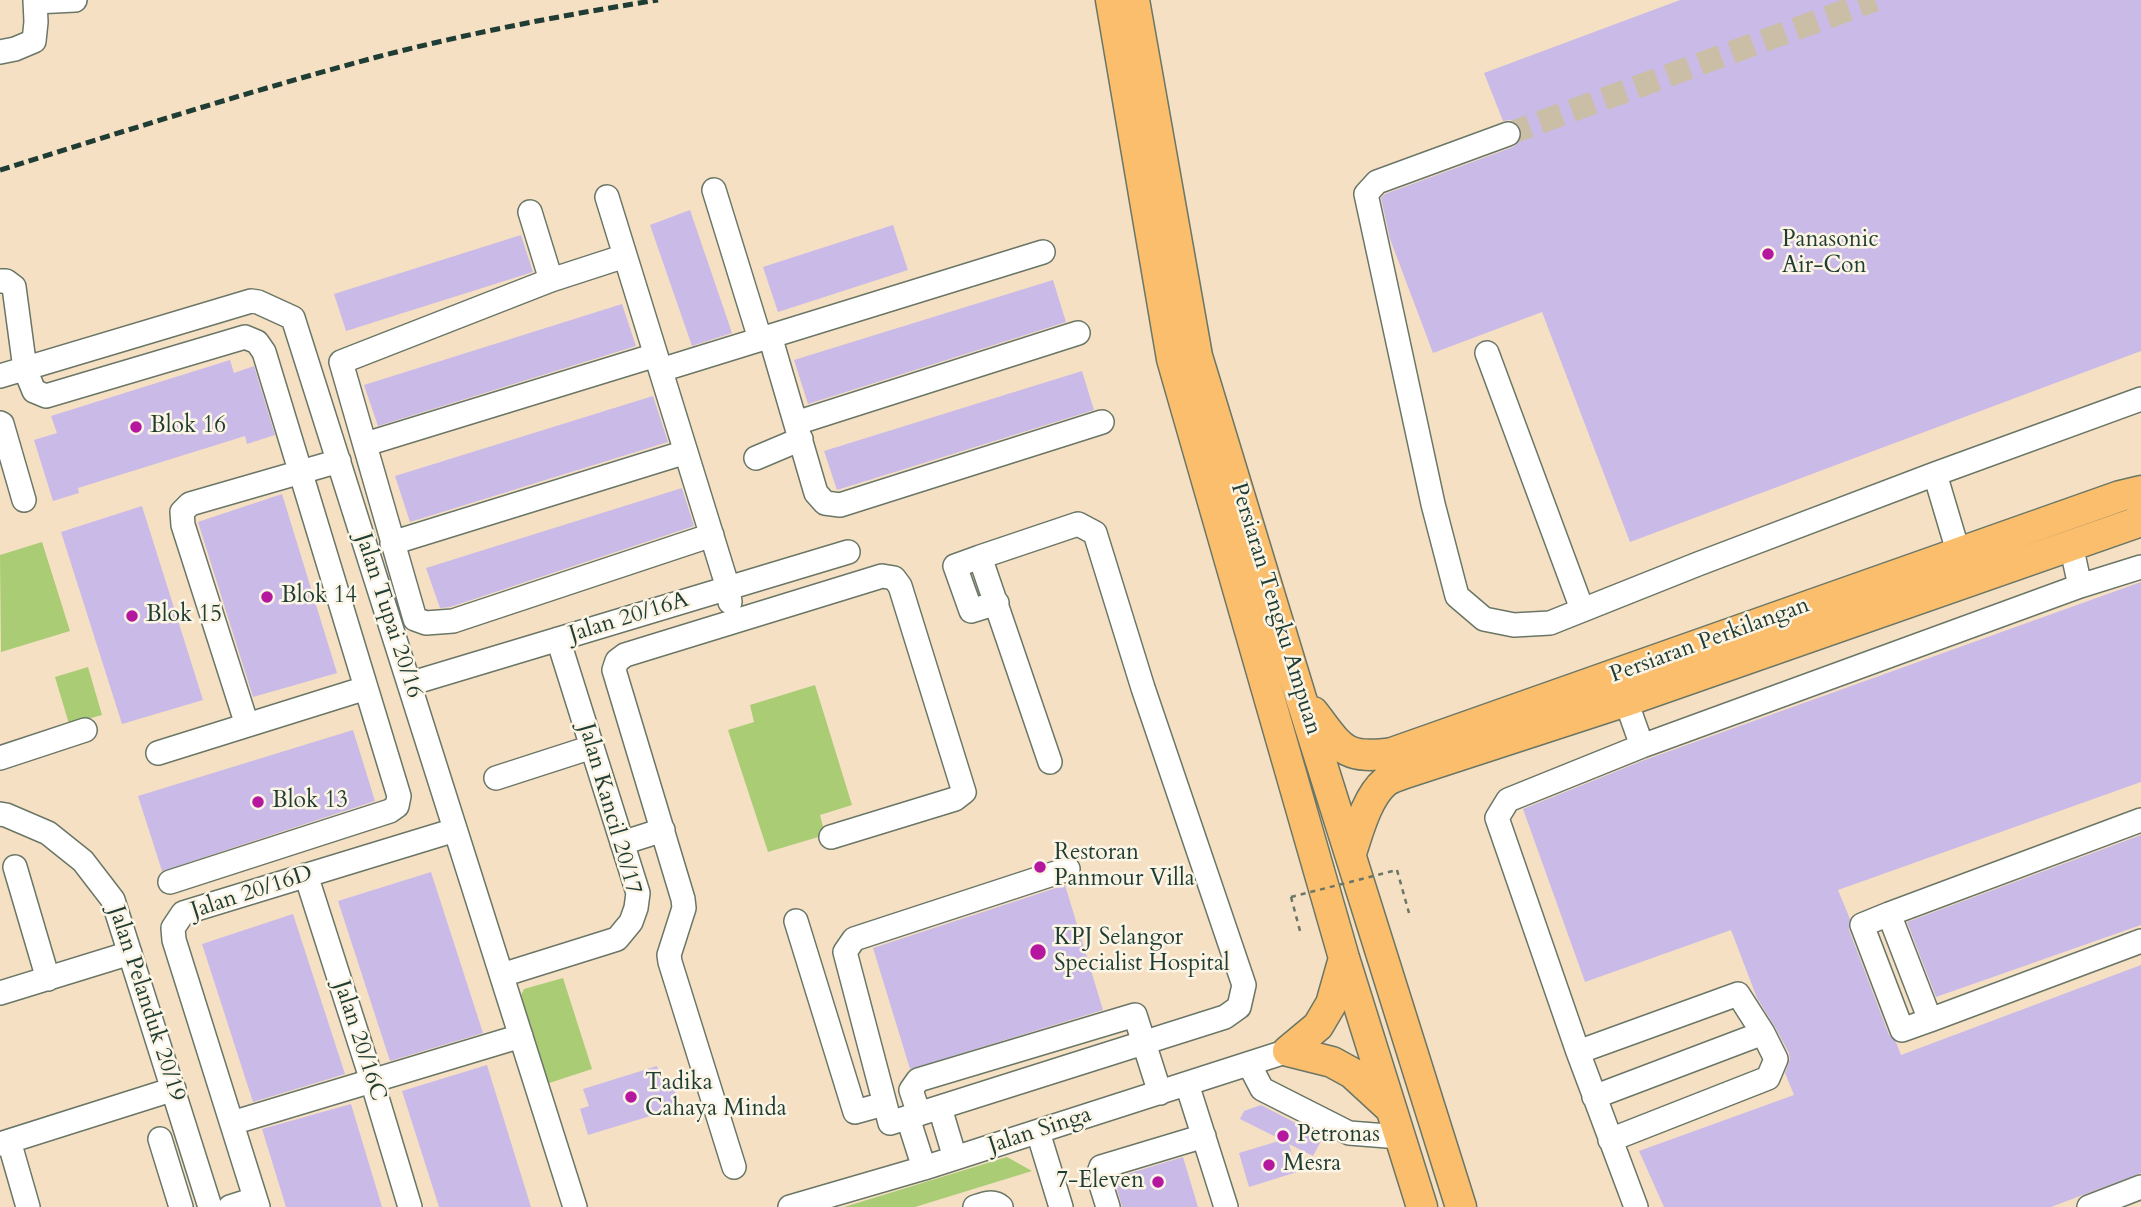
<!DOCTYPE html>
<html>
<head>
<meta charset="utf-8">
<style>
  body { margin:0 }
  canvas { display:block; background:#f5e0c3 }
</style>
</head>
<body>
<canvas width="2141" height="1207"></canvas>
<script>
const c = document.querySelector('canvas').getContext('2d');
c.lineJoin = 'round';
function paint(path, color) { c.fillStyle = color; c.fill(path, 'evenodd'); }
function trace(path, color, width, dash) { c.strokeStyle = color; c.lineWidth = width; c.lineCap = dash ? 'butt' : 'round'; c.setLineDash(dash || []); c.stroke(path); }
function write(font, color, halo, rows, align = 'center') {
  c.font = font + ' Cardo,serif'; c.lineWidth = 5; c.setLineDash([]); c.textBaseline = 'middle'; c.strokeStyle = halo; c.fillStyle = color; for (const [text, x, y, turn = 0] of rows) {
    c.save(); c.translate(x, y); c.rotate((+turn || 0) * Math.PI / 180); c.textAlign = isNaN(turn) ? turn : align; if (halo) c.strokeText(text, 0, 0); c.fillText(text, 0, 0); c.restore();
  }
}
const green = new Path2D(`
  M42 542 70 631 1 652 0 555Z
  M88 667 102 715 69 724 55 677Z
  M815 685 852 805 820 815 825 835 768 852 728 730 754 722 750 705Z
  M563 978 592 1069 540 1086 515 1008 524 989Z
  M1007 1157 1032 1171 915 1207H844Z`);
const building = new Path2D(`
  M1680 0H2141V351L1630 542 1542 312 1433 353 1390 239 1381 198 1385 194 1513 147 1518 143 1522 137 1521 129 1517 124 1511 120 1503 121 1484 73Z
  M690 210 732 333 692 346 650 225Z
  M893 225 908 270 778 312 763 267Z
  M521 235 533 272 346 331 334 294Z
  M1053 280 1066 322 808 404 794 360Z
  M622 304 636 346 378 426 364 385Z
  M230 360 234 373 254 366 275 435 247 444 245 436 78 488 79 493 53 501 34 440 57 433 51 416Z
  M1082 371 1094 410 837 490 824 451Z
  M653 396 668 442 410 522 395 476Z
  M682 488 694 526 450 607 440 608 426 568Z
  M282 494 337 673 253 697 198 522Z
  M142 506 203 700 122 724 61 532Z
  M2141 582V782L1838 890 1850 919 1849 930 1889 1035 1896 1042 1901 1055 2141 965V1173L2051 1207H1664L1639 1151 1794 1095 1785 1073 1790 1059 1789 1053 1775 1027 1757 998 1731 930 1585 982 1523 809 1642 761Z
  M353 730 375 801 162 871 138 796Z
  M2141 835V925L1936 997 1907 922Z
  M431 872 483 1033 390 1061 338 901Z
  M1065 885 1103 1010 910 1069 873 948Z
  M293 914 345 1074 253 1102 202 944Z
  M487 1065 531 1207H439L402 1091Z
  M657 1066 661 1081 671 1079 680 1107 588 1135 580 1109 589 1106 583 1089Z
  M351 1104 382 1207H286L262 1129Z
  M1261 1105 1317 1134 1321 1141 1313 1156 1289 1144 1297 1172 1249 1187 1239 1153 1282 1140 1240 1119 1244 1111Z
  M1183 1157 1198 1207H1122L1114 1178Z`);
const minorTunnel = new Path2D(`
  M1508 134 1875 0`);
const path = new Path2D(`
  M1397 870 1409 913
  M1291 897 1300 931`);
const minor = new Path2D(`
  M35 2 75 0
  M0 52 15 49 34 41 36 22 35 0
  M1508 134 1377 182 1366 194 1433 504 1457 596 1484 619 1514 625 1550 623 1698 564 1935 474 2141 399
  M714 190 760 339
  M607 197 728 588 730 602
  M530 212 551 280
  M625 256 551 280 341 362 415 619 426 623 453 621 712 535
  M0 281H6L14 287 25 369 34 391 46 396 245 337 257 342 264 352 399 796 397 806 390 811 170 882
  M770 336 816 493 825 503 840 505 1102 422
  M1487 353 1582 609
  M661 370 1043 252
  M0 376 251 301 258 302 293 318 575 1207
  M0 423 2 424 24 500
  M796 423 1078 333
  M366 444 656 355
  M756 458 801 439
  M1935 474 1963 568
  M392 543 686 452
  M2071 545 2080 586
  M980 557 955 566 971 611 997 603
  M409 684 848 552
  M1626 701 1642 746
  M247 725 183 525 182 512 190 504 339 461
  M158 753 366 688
  M0 758 85 730
  M1050 762 980 557 1078 524 1095 533 1143 688 1244 985 1239 1007 1225 1017 890 1123 845 952 854 939 1068 869
  M496 778 592 747
  M0 814 6 815 48 833 83 861 113 900 210 1207
  M2141 820 1889 914 1930 1020 2141 941
  M622 843 663 830
  M15 867 48 979
  M306 875 372 1081 410 1207
  M1889 914 1862 925 1902 1030 1930 1020
  M796 921 855 1112 884 1104
  M502 975 617 939 631 922 636 908 638 893 558 639
  M0 993 130 953
  M1578 1052 1738 994 1763 1033 1776 1059 1768 1078 1610 1140
  M1249 1064 1262 1089 1349 1133 1400 1137
  M1187 1084 1226 1207
  M1594 1097 1763 1033
  M940 1108 955 1158
  M919 1114 911 1090 918 1080 1135 1015 1160 1093
  M908 1118 924 1168
  M232 1123 521 1036
  M1038 1132 1061 1207
  M160 1139 181 1207
  M9 1141 28 1207
  M0 1144 174 1089
  M734 1167 670 962 669 955 684 908 683 899 614 670 617 661 625 655 882 576 894 578 900 586 964 792 955 799 831 837
  M230 1207 255 1199
  M258 1207 174 940 173 928 183 913 455 830
  M790 1207 924 1168 1288 1051
  M975 1207C984 1204 993 1200 1001 1207
  M1108 1207 1098 1175 1101 1167 1204 1136
  M1636 1207 1578 1052 1497 818 1508 800 1642 746 2080 586 2141 567
  M2089 1207 2141 1187`);
const major = new Path2D(`
  M1111 0 1172 359 1344 958 1422 1207
  M1134 0 1197 356 1300 695 1461 1207
  M1313 712C1341 748 1343 760 1392 753L2120 496 2141 491
  M1351 853C1358 832 1367 797 1385 782 1390 778 1399 775 1405 773L1626 701 2141 521
  M1288 1051 1332 1062 1352 1073 1390 1108
  M1288 1051 1318 1026 1331 1004 1344 958`);
const rail = new Path2D(`
  M0 170C125 131 250 91 377 57 469 33 563 15 658 0`);
const pathBridge = new Path2D(`
  M1291 897 1397 870`);
const markers = [
  [1768,254,7,"#b5179e"],
  [136,427,7,"#b5179e"],
  [267,597,7,"#b5179e"],
  [132,616,7,"#b5179e"],
  [258,802,7,"#b5179e"],
  [1040,867,7,"#b5179e"],
  [1038,952,9,"#b5179e"],
  [631,1097,7,"#b5179e"],
  [1283,1136,7,"#b5179e"],
  [1269,1165,7,"#b5179e"],
  [1158,1182,7,"#b5179e"]
];
const poiNames = [
  ["Panasonic",1782,241],
  ["Air-Con",1782,267],
  ["Blok 16",150,427],
  ["Blok 14",281,597],
  ["Blok 15",146,616],
  ["Blok 13",272,802],
  ["Restoran",1054,854],
  ["Panmour Villa",1054,880],
  ["KPJ Selangor",1054,939],
  ["Specialist Hospital",1054,965],
  ["Tadika",645,1084],
  ["Cahaya Minda",645,1110],
  ["Petronas",1297,1136],
  ["Mesra",1283,1165],
  ["7-Eleven",1144,1182,"right"]
];
const streetNames = [
  ["Persiaran Tengku Ampuan",1275,609,73],
  ["Jalan Tupai 20/16",388,616,72],
  ["Jalan 20/16A",629,618,-17],
  ["Persiaran Perkilangan",1710,641,-20],
  ["Jalan Kancil 20/17",609,809,74],
  ["Jalan 20/16D",252,893,-18],
  ["Jalan Pelanduk 20/19",146,1004,72],
  ["Jalan 20/16C",359,1041,72],
  ["Jalan Singa",1040,1131,-18]
];
paint(green, '#a9cc75');
paint(building, '#cabae8');
trace(minorTunnel, '#cabfa6', 23, [23, 11]);
trace(minor, '#6a7666', 26);
trace(major, '#6a7666', 33);
trace(path, '#6a7666', 2.5, [5, 5]);
trace(minor, '#fff', 23);
trace(major, '#fabe6d', 30);
trace(rail, '#1f3d34', 5, [10, 5]);
trace(pathBridge, '#6a7666', 2.5, [5, 5]);
for (const [x, y, r, color] of markers) { const dot = new Path2D(); dot.arc(x, y, r, 0, 2 * Math.PI); c.fillStyle = color; c.fill(dot); trace(dot, '#fcf5e5', 2.5); }
write('23px', '#1f3d34', '#fcf5e5', poiNames, 'left');
write('23px', '#1f3d34', '#fcf5e5', streetNames);
</script>
</body>
</html>
